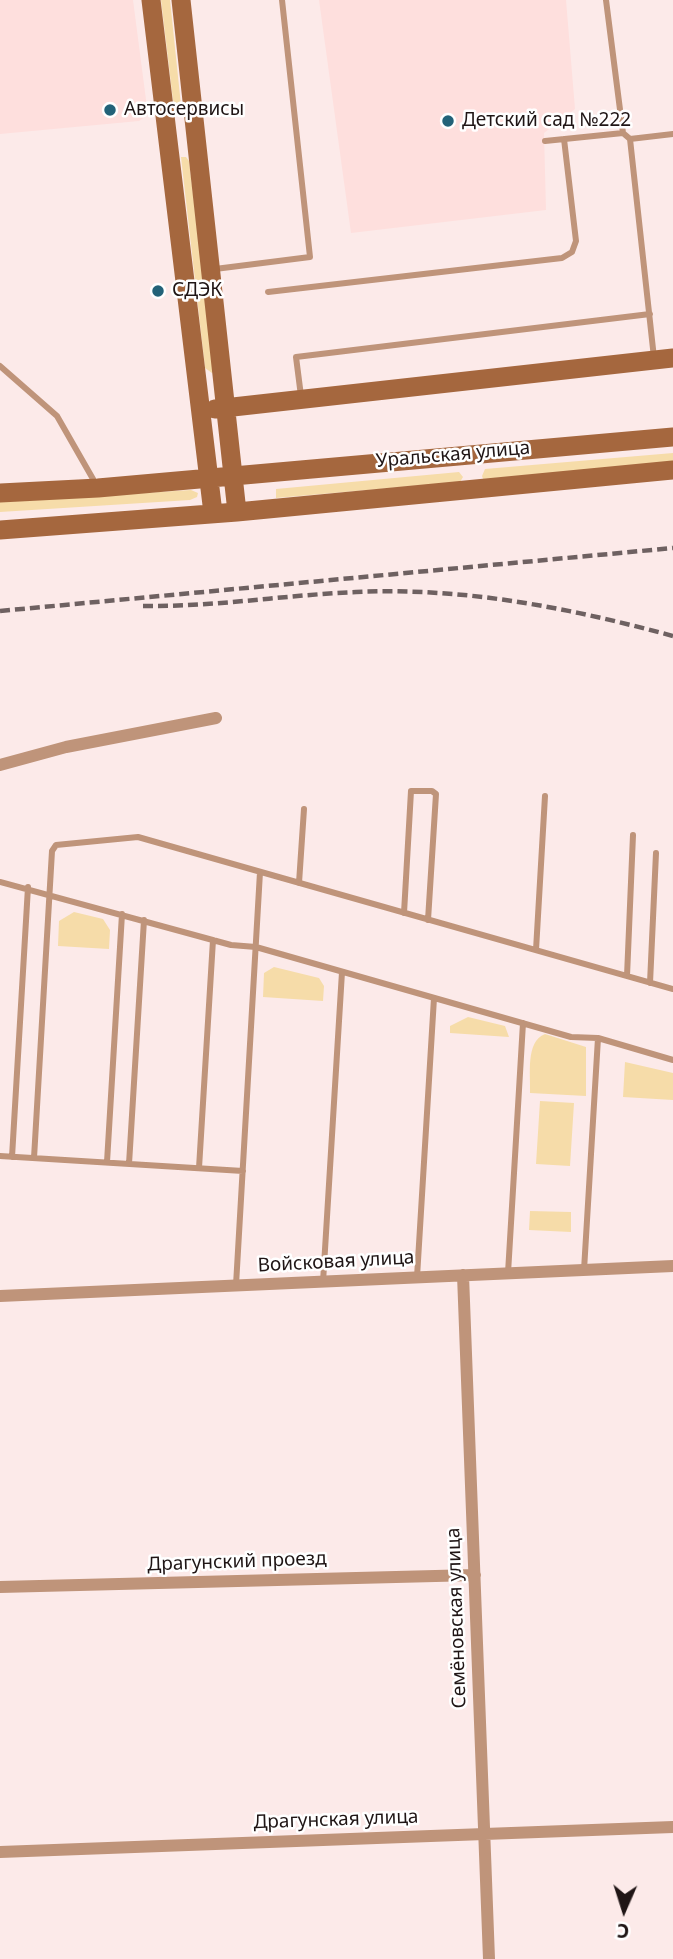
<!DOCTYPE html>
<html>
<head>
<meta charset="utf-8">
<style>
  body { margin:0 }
  #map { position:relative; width:673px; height:1959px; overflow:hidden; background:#fceae9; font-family:"Noto Sans",sans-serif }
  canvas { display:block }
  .north { position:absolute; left:589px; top:1875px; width:70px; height:70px; -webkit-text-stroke:5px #fff; paint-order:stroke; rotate:183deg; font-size:19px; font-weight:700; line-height:28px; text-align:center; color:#1f1515 }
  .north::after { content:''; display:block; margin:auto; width:24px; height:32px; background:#1f1515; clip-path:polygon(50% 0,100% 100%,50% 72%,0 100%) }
</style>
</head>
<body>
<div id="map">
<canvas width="673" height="1959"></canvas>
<div class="north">С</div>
</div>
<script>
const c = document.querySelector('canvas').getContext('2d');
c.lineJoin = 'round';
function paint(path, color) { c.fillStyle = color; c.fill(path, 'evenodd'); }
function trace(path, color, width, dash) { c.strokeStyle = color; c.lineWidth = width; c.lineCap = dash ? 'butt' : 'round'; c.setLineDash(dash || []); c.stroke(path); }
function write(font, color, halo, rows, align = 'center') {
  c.font = font + ' "Noto Sans",sans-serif'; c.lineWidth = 5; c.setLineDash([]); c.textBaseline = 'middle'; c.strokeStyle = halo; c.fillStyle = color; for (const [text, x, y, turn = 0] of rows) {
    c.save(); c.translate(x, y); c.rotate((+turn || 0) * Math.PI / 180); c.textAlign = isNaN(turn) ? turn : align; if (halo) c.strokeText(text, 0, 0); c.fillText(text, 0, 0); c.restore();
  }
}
const built = new Path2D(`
  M0 0H133L148 115 139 121 0 134Z
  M319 0H566L575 109 544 133 546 210 351 233Z`);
const green = new Path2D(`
  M161 0H170L181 105H175L173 100Z
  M181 157H186L189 161 214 369 212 373 205 368Z
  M673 453V464L483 479 482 476 485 469Z
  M459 472 463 477 460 482 276 498V489Z
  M191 490 198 493 197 497 190 500 0 512V502Z
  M74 912 103 919 110 930 109 949 58 946 59 921Z
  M274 967 319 978 324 986 323 1001 263 997 264 973Z
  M468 1017 505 1026 509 1037 450 1033V1026Z
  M545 1034 586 1047V1096L530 1093C531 1075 525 1042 545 1034Z
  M625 1062 673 1073V1100L623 1097Z
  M540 1101 574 1103 570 1166 536 1164Z
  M530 1211 571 1212V1232L529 1230Z`);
const lane = new Path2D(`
  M606 0 623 133 630 139 654 358
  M630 139 673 134
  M545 141 623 133
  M215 269 310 257 282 0
  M268 292 562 258 572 252 576 241 564 139
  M0 366 57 416 97 486
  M301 396 296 357 650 314
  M0 882 231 945 256 947 571 1037 598 1038 673 1060
  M299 883 304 809
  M404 913 411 791H432L436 794 428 920
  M536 950 545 796
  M627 976 633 835
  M650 983 656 853
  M0 1156 243 1171
  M12 1157 28 887
  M34 1158 52 851 56 845 138 837 673 989
  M107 1162 122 914
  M129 1164 144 920
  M199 1168 213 940
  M584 1270 598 1038
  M508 1273 523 1023
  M417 1277 434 998
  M323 1282 342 972
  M236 1285 260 872`);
const street = new Path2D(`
  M0 765 66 747 216 718
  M463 1275 489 1959
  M0 1296 673 1266
  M0 1587 475 1575
  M0 1852 673 1827`);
const secondary = new Path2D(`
  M151 0 213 513
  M181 0 237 512
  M215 409 673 358
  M0 493 98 488 673 437
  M0 530 237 512 673 470`);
const rail = new Path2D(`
  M143 606C214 607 285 595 356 592 464 587 570 608 673 636
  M0 611 673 548`);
const markers = [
  [110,110,7,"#236278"],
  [448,121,7,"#236278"],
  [158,291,7,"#236278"]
];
const poiNames = [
  ["Автосервисы",124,110],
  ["Детский сад №222",462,121],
  ["СДЭК",172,291]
];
const streetNames = [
  ["Уральская улица",453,455,-5],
  ["Войсковая улица",336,1262,-3],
  ["Драгунский проезд",237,1562,-2],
  ["Семёновская улица",457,1618,-92],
  ["Драгунская улица",336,1820,-2]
];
paint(built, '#fedfdd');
paint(green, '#f6dca9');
trace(lane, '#bf947a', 6);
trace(street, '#bf947a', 12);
trace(secondary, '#a5673e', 19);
trace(rail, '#6e6161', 4.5, [10, 5]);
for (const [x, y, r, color] of markers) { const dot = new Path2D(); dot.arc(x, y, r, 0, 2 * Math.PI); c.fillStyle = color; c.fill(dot); trace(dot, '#fff', 2.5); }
write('19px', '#1f1515', '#fff', poiNames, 'left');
write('19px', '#1f1515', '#fff', streetNames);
</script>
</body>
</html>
